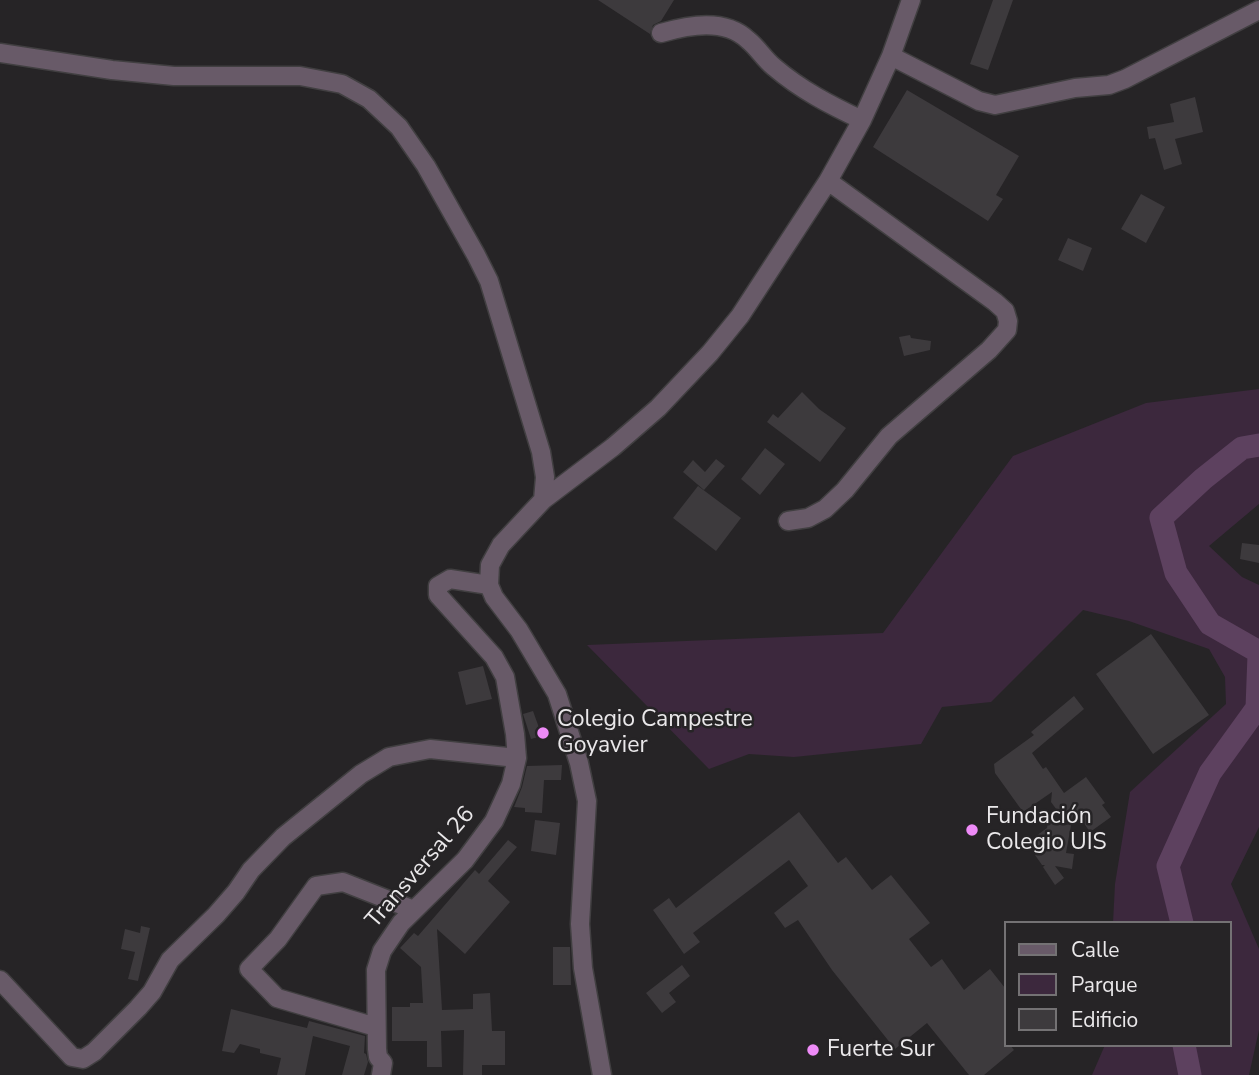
<!DOCTYPE html>
<html>
<head>
<meta charset="utf-8">
<style>
  body { margin:0 }
  #map { position:relative; width:1259px; height:1075px; overflow:hidden; background:#262426; font-family:"Nunito Sans",sans-serif }
  canvas { display:block }
  .legend { position:absolute; left:1004px; top:921px; width:228px; height:126px; box-sizing:border-box; background:#262426; border:2px solid #747274; margin:0; padding:9px 12px; list-style:none; font-size:21px; color:#eae8ea }
  .legend li { display:flex; align-items:center; gap:14px; height:35px }
  .legend b { width:35px; border:2px solid #747274 }
</style>
</head>
<body>
<div id="map">
<canvas width="1259" height="1075"></canvas>
<ul class="legend">
<li><b style="height:9px;background:#685a68"></b>Calle</li>
<li><b style="height:19px;background:#3c283d"></b>Parque</li>
<li><b style="height:19px;background:#3d3a3d"></b>Edificio</li>
</ul>
</div>
<script>
const c = document.querySelector('canvas').getContext('2d');
c.lineJoin = 'round';
function paint(path, color) { c.fillStyle = color; c.fill(path, 'evenodd'); }
function trace(path, color, width, dash) { c.strokeStyle = color; c.lineWidth = width; c.lineCap = dash ? 'butt' : 'round'; c.setLineDash(dash || []); c.stroke(path); }
function write(font, color, halo, rows, align = 'center') {
  c.font = font + ' "Nunito Sans",sans-serif'; c.lineWidth = 5; c.setLineDash([]); c.textBaseline = 'middle'; c.strokeStyle = halo; c.fillStyle = color; for (const [text, x, y, turn = 0] of rows) {
    c.save(); c.translate(x, y); c.rotate((+turn || 0) * Math.PI / 180); c.textAlign = isNaN(turn) ? turn : align; if (halo) c.strokeText(text, 0, 0); c.fillText(text, 0, 0); c.restore();
  }
}
const green = new Path2D(`
  M1259 389V504L1209 546 1242 577 1259 585V827L1231 884 1259 949V1030L1249 1075H1092L1105 1045H1229V923H1113L1115 884 1130 792 1226 704 1225 677 1209 649 1129 621 1083 610 991 702 942 707 921 744 794 757 749 754 709 769 587 645 883 633 1013 456 1146 403Z`);
const river = new Path2D(`
  M1259 445 1242 448 1203 479 1161 518 1176 573 1210 624 1259 652
  M1182 923 1168 866 1210 773 1257 708 1259 655
  M1184 1045 1190 1075`);
const building = new Path2D(`
  M598 0H674L661 21 653 25 650 34Z
  M993 0H1013L988 70 970 64Z
  M907 90 1019 156 996 195 1003 199 988 221 873 147Z
  M1195 97 1203 132 1175 139 1182 164 1164 170 1155 138 1149 139 1147 127 1174 122 1170 104Z
  M1141 194 1165 207 1146 243 1121 229Z
  M1068 238 1092 248 1083 271 1058 260Z
  M910 335 911 338 931 341 930 350 904 356 899 337Z
  M802 392 819 409 846 428 820 462 767 422 773 414 778 418Z
  M765 448 785 464 760 495 741 479Z
  M716 459 725 466 704 490 683 472 693 460 705 472Z
  M698 486 741 518 716 551 673 518Z
  M1242 543 1259 545V563L1240 559Z
  M1151 634 1209 715 1153 754 1096 674Z
  M483 666 492 699 466 705 458 672Z
  M1074 696 1084 709 1032 753 1043 769 1046 767 1064 793 1086 777 1105 803 1102 805 1111 817 1090 832 1074 809 1066 853 1074 854 1072 869 1055 866 1064 878 1055 885 1043 867 1045 865H1042L1035 855 1037 853 1029 841 1047 828 1048 822 1068 825 1051 802 1052 792 1023 812 995 773 994 764 1034 735 1031 732Z
  M533 711 542 736 531 739 523 714Z
  M562 765 561 780H544L542 813 525 812V808L514 807 522 787 527 766Z
  M799 812 838 863 846 857 872 890 891 875 930 923 909 939 931 967 942 959 964 990 990 969 1005 988V1045H1010L1014 1050 984 1075H969L927 1023 895 1049 832 970 798 920 785 928 774 913 808 886 789 860 693 933 700 942 684 954 653 910 669 898 676 908Z
  M535 820 560 823 556 855 531 851Z
  M508 840 517 847 488 881 510 902 465 954 437 929 442 1010 473 1009V994L490 993 492 1031H505V1065H482V1075H463L464 1030 441 1031 442 1067H427V1041H392V1007H410V1003H423L421 967 400 948 414 933 418 936 475 870 479 874Z
  M141 926 150 928 138 981 128 979 135 952 121 949 125 929 140 933Z
  M553 947H570L571 985H553Z
  M682 965 690 976 669 993 676 1002 662 1013 646 993Z
  M231 1009 290 1024 307 1028 309 1021 365 1036 364 1053 366 1054 368 1062 364 1075H342L350 1046 313 1036 305 1075H277L281 1058 260 1053V1049L240 1044 234 1053 222 1051Z`);
const minor = new Path2D(`
  M661 33C689 25 725 18 748 40 758 48 764 59 774 67 801 90 830 105 862 120
  M0 53 112 70 174 76H300L342 84 369 99 399 127 426 166 476 255 489 281 541 452 545 477 543 500
  M891 56 979 101 995 105 1075 88 1109 85 1125 79 1259 10
  M788 521 808 518 825 509 845 490 889 436 989 350 1007 330 1008 321 1005 311 995 302 828 181
  M0 980 72 1057 83 1059 94 1052 138 1008 152 992 170 960 216 915 236 892 251 870 283 837 361 774 389 757 430 749 517 758
  M376 1027 277 998 249 969 278 939 316 886 343 882 414 910
  M381 1075 383 1063 378 1057 377 1049 376 970 382 951 401 923 465 860 494 821 511 784 517 758 515 734 505 677 494 657 438 595V586L450 579 489 585
  M602 1075 583 968 580 924 587 801 579 763 557 694 519 630 494 597 489 585 490 565 501 545 543 500 613 447 658 408 710 353 740 316 828 181 862 120 891 56 911 0`);
const markers = [
  [543,733,7,"#ee8bf7"],
  [972,830,7,"#ee8bf7"],
  [813,1050,7,"#ee8bf7"]
];
const poiNames = [
  ["Colegio Campestre",557,720],
  ["Goyavier",557,746],
  ["Fundación",986,817],
  ["Colegio UIS",986,843],
  ["Fuerte Sur",827,1050]
];
const streetNames = [
  ["Transversal 26",421,868,-49]
];
paint(green, '#3c283d');
trace(river, '#5d415f', 23);
paint(building, '#3d3a3d');
trace(minor, '#413f41', 21);
trace(minor, '#685a68', 18);
for (const [x, y, r, color] of markers) { const dot = new Path2D(); dot.arc(x, y, r, 0, 2 * Math.PI); c.fillStyle = color; c.fill(dot); trace(dot, '#262426', 2.5); }
write('23px', '#eae8ea', '#262426', poiNames, 'left');
write('23px', '#eae8ea', '#262426', streetNames);
</script>
</body>
</html>
